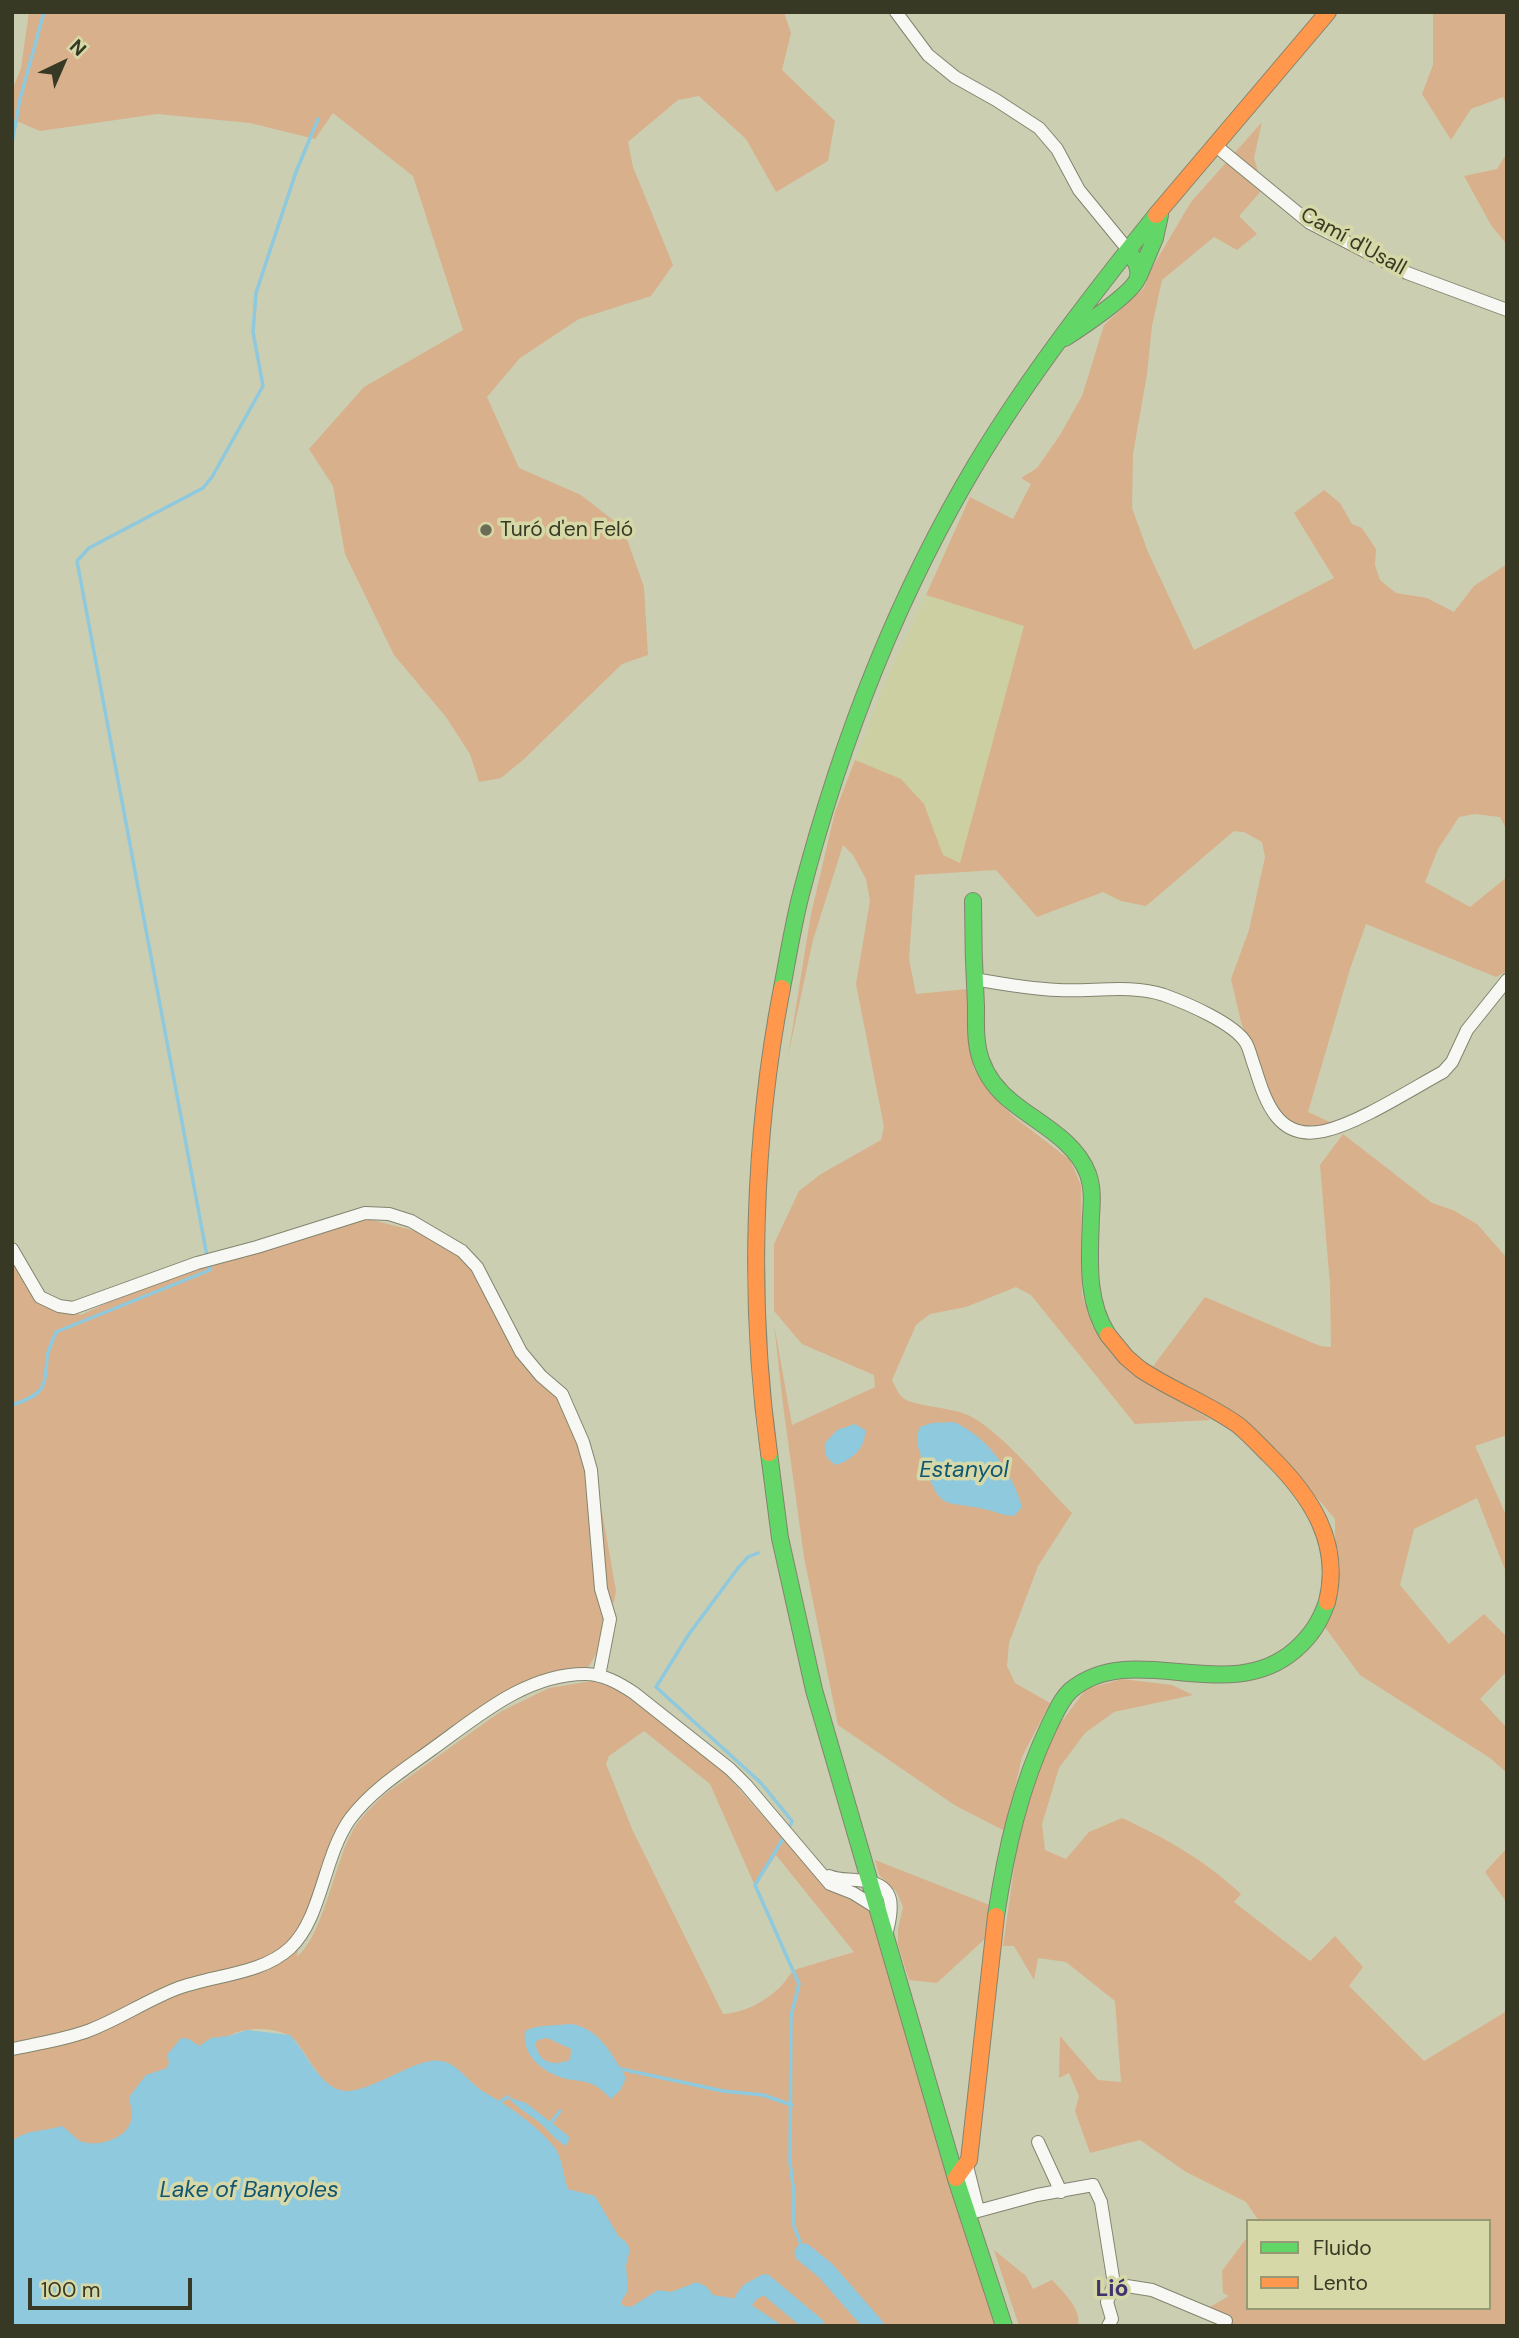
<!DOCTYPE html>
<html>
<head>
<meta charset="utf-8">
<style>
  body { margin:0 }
  #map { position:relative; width:1519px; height:2338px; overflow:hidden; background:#ccceb2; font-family:"DM Sans",sans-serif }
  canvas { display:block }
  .frame { position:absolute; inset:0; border:14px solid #373924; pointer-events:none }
  .legend { position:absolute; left:1246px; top:2219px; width:245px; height:91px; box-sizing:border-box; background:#d6d9a7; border:2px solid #969973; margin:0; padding:9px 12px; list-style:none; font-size:21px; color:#373924 }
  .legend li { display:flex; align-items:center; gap:14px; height:35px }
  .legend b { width:35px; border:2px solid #969973 }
  .north { position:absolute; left:28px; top:28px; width:70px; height:70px; -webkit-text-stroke:5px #d6d9a7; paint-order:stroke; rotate:44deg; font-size:19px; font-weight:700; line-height:28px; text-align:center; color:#373924 }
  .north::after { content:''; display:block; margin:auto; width:24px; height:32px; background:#373924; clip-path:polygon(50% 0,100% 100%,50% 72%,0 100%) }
  .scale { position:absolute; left:28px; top:2278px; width:164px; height:32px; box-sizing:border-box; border:4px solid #373924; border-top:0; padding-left:9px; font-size:21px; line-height:24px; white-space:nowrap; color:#373924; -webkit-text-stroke:5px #d6d9a7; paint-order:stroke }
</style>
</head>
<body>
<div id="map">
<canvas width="1519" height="2338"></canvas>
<div class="frame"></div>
<ul class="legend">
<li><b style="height:9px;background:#63d668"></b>Fluido</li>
<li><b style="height:9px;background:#ff974d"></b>Lento</li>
</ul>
<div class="north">N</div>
<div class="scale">100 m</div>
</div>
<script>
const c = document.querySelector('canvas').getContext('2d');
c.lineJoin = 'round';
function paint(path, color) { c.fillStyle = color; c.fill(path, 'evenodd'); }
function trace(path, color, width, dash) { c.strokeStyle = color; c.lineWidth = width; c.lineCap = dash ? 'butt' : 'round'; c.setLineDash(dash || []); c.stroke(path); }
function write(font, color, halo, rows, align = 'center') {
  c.font = font + ' "DM Sans",sans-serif'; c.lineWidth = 7; c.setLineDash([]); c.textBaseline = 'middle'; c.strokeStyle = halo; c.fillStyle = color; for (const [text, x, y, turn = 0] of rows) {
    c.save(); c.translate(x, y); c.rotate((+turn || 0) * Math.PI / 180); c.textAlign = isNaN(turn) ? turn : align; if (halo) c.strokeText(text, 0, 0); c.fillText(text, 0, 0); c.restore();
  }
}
const built = new Path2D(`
  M926 595 1025 626 960 864 943 855 924 804 901 779 855 760 884 685Z`);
const green = new Path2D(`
  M29 12H784L791 33 782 70 835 121 828 161 776 192 746 139 699 96 678 100 628 142 633 167 673 265 651 296 579 319 520 358 487 397 519 468 581 495 623 528 644 587 648 655 622 664 523 760 501 778 479 782 470 754 446 717 394 655 345 554 333 486 309 449 364 387 463 330 413 176 333 113 315 139 250 123 157 114 40 131 12 119V91L21 68Z
  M1433 12H1507V106L1503 97 1471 109 1451 140 1422 94 1433 65Z
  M1262 122 1254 158 1263 189 1239 216 1257 234 1237 250 1214 237 1162 280 1152 326 1147 374 1133 454 1132 508 1148 552 1194 650 1334 578 1294 513 1324 490 1340 503 1352 524 1362 528 1376 549 1375 565 1380 580 1396 593 1427 598 1454 612 1474 586 1507 564V830L1500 817 1475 814 1459 817 1438 849 1425 882 1470 907 1507 877V971L1496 977 1366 924 1350 969 1308 1112 1332 1123 1312 1127 1293 1124 1278 1112 1262 1079 1241 1022 1231 979 1249 930 1265 857 1262 842 1244 832 1234 831 1146 906 1121 901 1103 892 1037 917 996 870 915 875 909 959 916 994 967 989 968 1018 974 1069 989 1092 1013 1116 1070 1160 1081 1185 1082 1294 1092 1326 1134 1373 1211 1420 1135 1424 1031 1295 1016 1287 966 1307 930 1314 916 1325 892 1380C895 1386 898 1394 903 1398 915 1407 953 1407 970 1416 1003 1433 1045 1486 1072 1513L1038 1566 1009 1643 1007 1666 1015 1683 1050 1703 1022 1757 1005 1831 956 1806 838 1725 804 1557 783 1405 774 1324 792 1425 875 1387 874 1375 802 1344 774 1311V1244L799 1191 821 1174 881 1140 884 1127 856 984 870 901 866 879 853 855 843 845 813 940 788 1056 811 914 835 812 855 760 901 779 924 804 943 855 960 863 1024 626 926 595 970 497 1013 519 1031 484 1021 478 1037 468 1060 435 1082 396 1104 325 1144 288 1152 268 1191 202Z
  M1507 153V245L1491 225 1464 176 1497 169Z
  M1343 1134 1432 1203 1453 1210 1477 1224 1507 1258V1435L1475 1446 1507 1517V1575L1477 1498 1414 1529 1400 1585 1449 1644 1484 1614 1507 1637V1671L1480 1699 1507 1728V1773L1490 1758 1360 1675 1324 1626 1335 1577V1519L1306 1485 1151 1369 1205 1297 1320 1346 1331 1347 1330 1285 1320 1165Z
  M364 1218 420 1232 449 1247 470 1264 508 1317 536 1365 567 1406 600 1500 616 1591 614 1602 603 1608C604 1630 601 1650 588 1667L569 1668 534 1677 493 1698 362 1797 300 1932 297 1957C323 1934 333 1870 350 1836 358 1819 372 1807 385 1794L500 1712 549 1688 592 1681 613 1688 631 1698 723 1771 825 1886C839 1896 853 1898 869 1909L995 2326H767L622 2313 379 2089 332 2094 296 2041C281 2026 247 2026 228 2036L117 2143 12 2153V1252L49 1304 81 1315 150 1283ZM644 1731 710 1784 755 1886 776 1855 854 1952 797 1969C789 1973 788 1979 782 1985 767 2001 744 2013 723 2014L632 1829 606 1764 609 1756Z
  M1122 1679 1172 1685 1193 1695 1114 1712 1085 1733 1059 1768 1042 1824 1045 1850 1066 1859 1089 1832 1122 1818C1169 1840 1203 1859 1241 1894L1234 1902 1310 1961 1335 1936 1363 1967 1349 1986 1424 2061 1507 2011V2326H1224L1230 2316 1210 2307 1229 2296 1223 2293 1222 2271 1248 2236V2308H1489V2221H1259L1246 2202 1186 2172 1140 2140 1090 2153 1075 2111 1079 2096 1069 2073 1059 2078 1060 2036 1098 2080 1121 2082 1115 2001 1066 1962 1038 1958 1034 1980 1014 1946H1003L1021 1819 1040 1759 1057 1728 1086 1689Z
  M1507 1848V1903L1485 1872Z
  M875 1860 992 1906 988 1936 937 1983 909 1980 898 1945V1929L903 1907 896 1891 879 1875Z
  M994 2250 1026 2276 1033 2289 1052 2280C1063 2292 1082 2309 1078 2326H1019Z`);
const water = new Path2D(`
  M954 1422C989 1438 1012 1472 1022 1507L1014 1516C1004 1516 997 1512 988 1510 943 1499 942 1514 924 1464 919 1450 914 1441 920 1427L932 1423Z
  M855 1424 865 1430C866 1448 852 1460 836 1465 826 1459 824 1454 825 1443L837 1430Z
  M570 2024C599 2027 613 2056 626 2078L621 2089 611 2099C604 2092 598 2086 589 2083 582 2080 574 2081 567 2079 545 2074 521 2056 525 2031 538 2024 555 2026 570 2024ZM547 2038 571 2049 570 2060C553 2066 540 2064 535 2044L538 2040Z
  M247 2030 290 2035C306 2051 317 2083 340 2090 362 2097 406 2064 431 2061 455 2057 466 2081 484 2092 509 2106 537 2125 555 2148 563 2159 563 2176 568 2189L595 2196 619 2237 625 2241 630 2249 626 2265 628 2290 621 2302 623 2306 631 2307 658 2290 671 2292 697 2282 707 2287 713 2295 744 2300 783 2326H12V2141C27 2129 43 2132 61 2126 70 2130 75 2140 83 2142 99 2147 128 2138 131 2120 133 2113 130 2104 129 2097L146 2075 167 2068 169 2062 167 2055 181 2038 189 2039 199 2046 211 2038 228 2036Z
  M508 2097 526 2103 566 2134 570 2138 566 2146C555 2140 549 2131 540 2123 529 2114 517 2108 508 2097Z`);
const stream = new Path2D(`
  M12 143 20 99 44 12
  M12 749V777
  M207 1256 77 561 89 548 203 488 212 477 263 386 253 332 256 293 296 172 318 119
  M12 1405C43 1395 45 1389 47 1358 48 1349 53 1340 56 1332L210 1270 209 1264
  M758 1553 748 1557 738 1568 689 1634 656 1687 761 1783 792 1821 788 1830
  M784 1837 755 1885 799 1984 791 2016 790 2163 794 2193 793 2223 804 2253
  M621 2069 723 2091 763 2095 792 2105
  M501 2101 508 2097
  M551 2123 560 2111`);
const river = new Path2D(`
  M804 2253 826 2271 874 2326
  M744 2300 750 2292 765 2284 815 2326`);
const street = new Path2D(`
  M896 12 928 55 955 77 996 100 1039 128 1057 149 1079 190 1129 251
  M1216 146 1310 223 1407 273 1507 310
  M974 979C1002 984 1030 989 1058 990 1093 992 1130 984 1164 995 1186 1003 1234 1023 1246 1043 1250 1050 1252 1061 1255 1068 1266 1104 1279 1141 1324 1131 1359 1123 1410 1090 1443 1072L1452 1062 1467 1030 1507 980
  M12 1249 40 1297 59 1306 73 1308 197 1263 257 1247 365 1213 389 1214 411 1221 462 1251 477 1267 521 1352 541 1376 562 1394 583 1442 591 1470 601 1589 610 1619 599 1676
  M829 1876C839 1880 845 1879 856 1880 895 1882 895 1903 886 1935
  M12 2049C36 2044 61 2040 85 2032 116 2021 145 2001 176 1989 212 1975 261 1975 290 1948 322 1918 323 1857 350 1819 372 1790 402 1771 431 1750 476 1718 525 1674 585 1674 603 1674 619 1683 634 1693L730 1769 746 1785 830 1884 853 1893 877 1908
  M1038 2142 1061 2192
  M967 2166 978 2210
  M967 2214 1037 2195 1093 2185 1101 2202 1114 2284 1107 2302 1112 2319 1108 2326
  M1114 2284 1152 2290 1226 2321`);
const fast = new Path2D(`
  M1139 276 1155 238 1160 215
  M1065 338C1079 329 1135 292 1138 277 1140 267 1134 259 1129 251
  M973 901C973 936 974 972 976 1007 976 1025 975 1043 981 1060 987 1077 998 1091 1012 1102 1039 1124 1075 1140 1088 1174 1093 1188 1092 1202 1091 1216 1090 1256 1085 1300 1108 1335
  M782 988C788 957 793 925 801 894 840 744 896 598 976 464 1029 376 1092 295 1156 215
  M769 1453 780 1538 814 1690 957 2182 1004 2326
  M996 1916C1006 1850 1020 1787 1049 1726 1055 1714 1061 1699 1071 1690 1134 1638 1228 1708 1295 1650 1311 1636 1320 1622 1327 1602`);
const slow = new Path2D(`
  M1156 215 1328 12
  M1108 1335 1126 1357 1140 1369C1171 1390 1207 1403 1238 1425 1249 1434 1259 1445 1269 1455 1310 1495 1342 1542 1327 1602
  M769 1453C748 1302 753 1137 782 988
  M956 2178 969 2160 996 1916`);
const markers = [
  [486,530,7,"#6b6d56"]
];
const streetNames = [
  ["Camí d'Usall",1353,242,29]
];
const poiNames = [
  ["Turó d'en Feló",500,530]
];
const waterNames = [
  ["Estanyol",964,1471],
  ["Lake of Banyoles",249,2191]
];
const neighbourhoodNames = [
  ["Lió",1112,2290]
];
paint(built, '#cbcfa2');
paint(green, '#d8b08b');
paint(water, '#8ec9dd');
trace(stream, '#8ec9dd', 3.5);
trace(river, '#8ec9dd', 19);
trace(street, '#82846e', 14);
trace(fast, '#82846e', 18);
trace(slow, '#82846e', 18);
trace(street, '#f7f8f3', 12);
trace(fast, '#63d668', 16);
trace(slow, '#ff974d', 16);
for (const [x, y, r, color] of markers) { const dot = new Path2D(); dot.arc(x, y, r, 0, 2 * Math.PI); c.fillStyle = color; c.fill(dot); trace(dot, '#d6d9a7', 2.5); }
write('21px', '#373924', '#d6d9a7', streetNames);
write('21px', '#373924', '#d6d9a7', poiNames, 'left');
write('italic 23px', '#105571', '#d6d9a7', waterNames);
write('bold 23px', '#40336f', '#d6d9a7', neighbourhoodNames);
</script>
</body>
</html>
